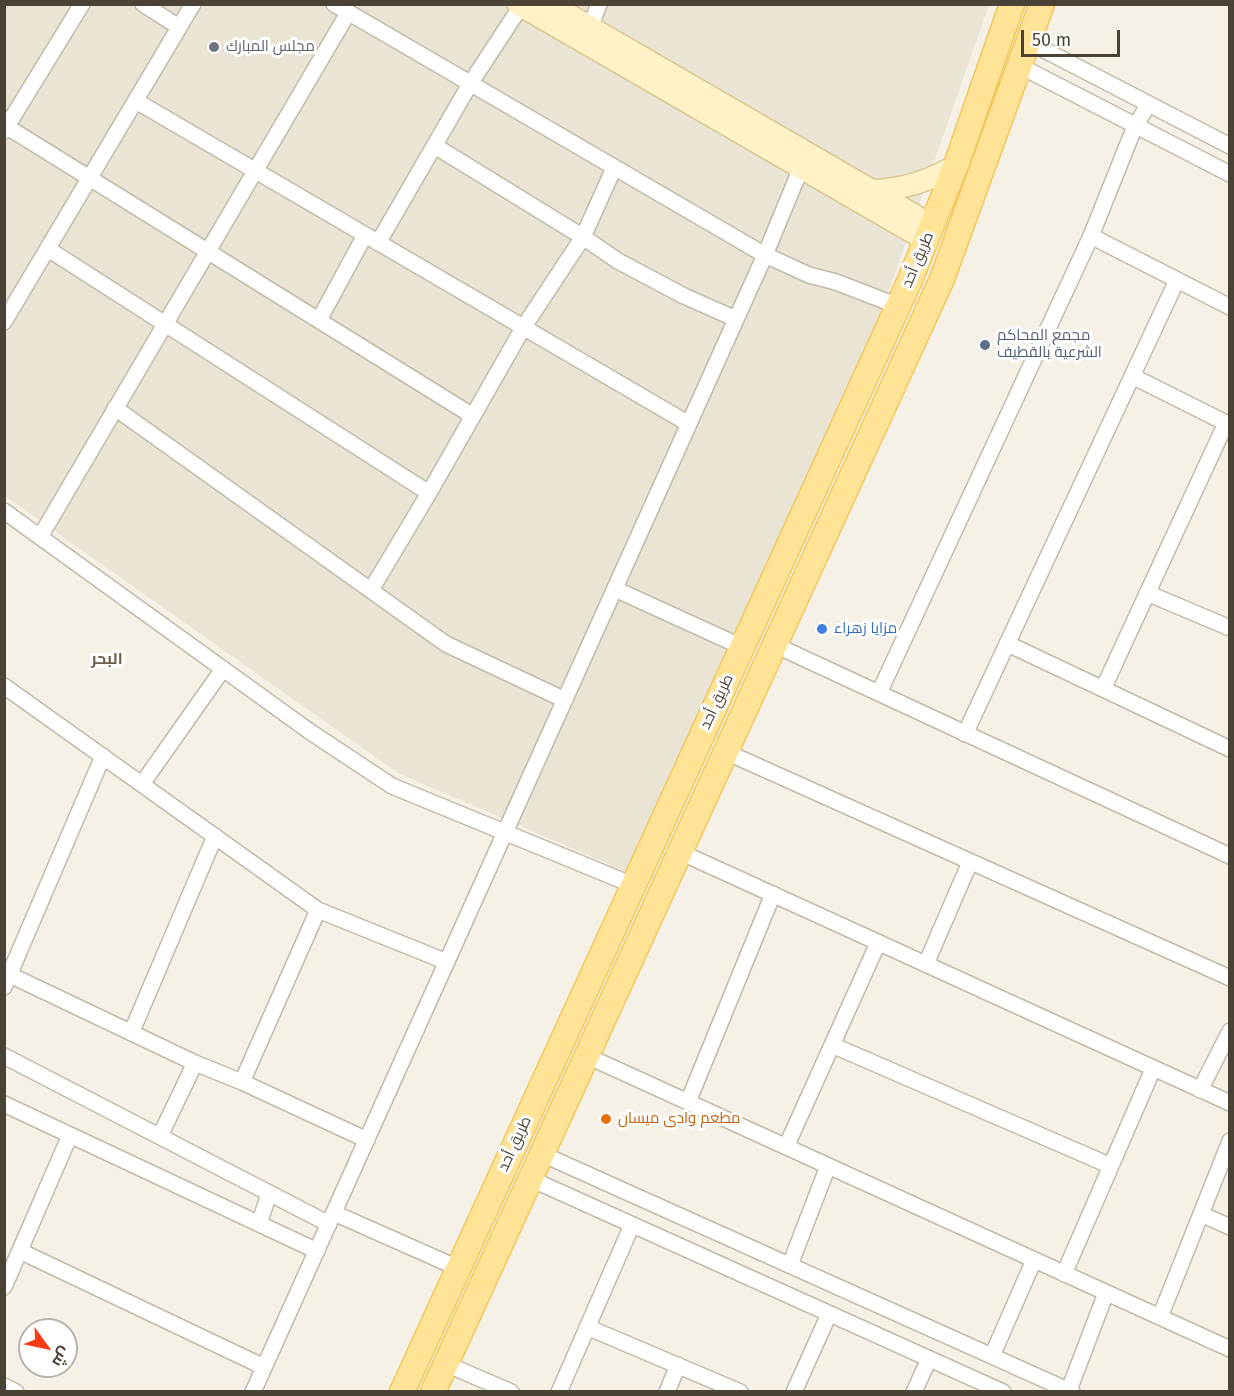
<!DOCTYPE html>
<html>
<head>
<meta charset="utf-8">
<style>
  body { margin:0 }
  #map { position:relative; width:1234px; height:1396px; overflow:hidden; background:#f6f1e7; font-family:"Fira Sans",Cairo,sans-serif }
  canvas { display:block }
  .frame { position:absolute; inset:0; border:6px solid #4a4235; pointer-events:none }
  .north { position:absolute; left:18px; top:1318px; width:60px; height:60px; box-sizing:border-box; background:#fff; border:2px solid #b7b3ae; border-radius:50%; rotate:123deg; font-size:16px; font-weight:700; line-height:24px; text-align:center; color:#4a4235 }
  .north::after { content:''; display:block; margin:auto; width:21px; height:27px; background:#ff3b15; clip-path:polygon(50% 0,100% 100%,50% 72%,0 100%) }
  .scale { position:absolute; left:1021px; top:30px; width:99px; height:27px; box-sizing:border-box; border:3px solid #4a4235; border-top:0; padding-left:8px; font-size:18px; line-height:21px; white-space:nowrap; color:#4a4235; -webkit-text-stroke:4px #fff; paint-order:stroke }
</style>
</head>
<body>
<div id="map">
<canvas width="1234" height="1396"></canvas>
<div class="frame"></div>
<div class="north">ش</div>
<div class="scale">50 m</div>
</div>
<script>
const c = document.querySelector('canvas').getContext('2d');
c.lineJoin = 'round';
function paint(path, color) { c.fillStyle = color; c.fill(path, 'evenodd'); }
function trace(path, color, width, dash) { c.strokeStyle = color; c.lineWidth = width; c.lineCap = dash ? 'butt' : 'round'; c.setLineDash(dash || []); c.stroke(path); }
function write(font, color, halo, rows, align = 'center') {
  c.font = font + ' "Fira Sans",Cairo,sans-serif'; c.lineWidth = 6; c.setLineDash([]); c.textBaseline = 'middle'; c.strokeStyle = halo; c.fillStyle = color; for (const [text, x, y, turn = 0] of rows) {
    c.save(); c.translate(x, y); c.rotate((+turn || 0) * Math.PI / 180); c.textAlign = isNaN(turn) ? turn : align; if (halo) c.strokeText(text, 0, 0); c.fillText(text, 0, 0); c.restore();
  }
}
const residential = new Path2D(`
  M5 5H989L871 342 631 874 398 773 5 496Z`);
const street = new Path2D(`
  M143 4 179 27
  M334 4 765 255 809 275 836 282 898 306
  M590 28 599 4
  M1029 42 1230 146
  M1020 66 1230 174
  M136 101 689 424
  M4 125 473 416
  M4 131 82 4
  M435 146 583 237 618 261 684 296 736 319
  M1091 236 1230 307
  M378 243 470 84 521 6
  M48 249 429 493
  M319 320 365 235
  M4 322 193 4
  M1132 376 1230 425
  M115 408 446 644 565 700
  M4 511 309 731 392 786 633 885
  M40 537 348 13
  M615 589 742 647
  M371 590 429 493 523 328 583 237 614 168
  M1147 593 1230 628
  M1008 644 1230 749
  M775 645 1230 856
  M4 686 318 910 447 962
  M1103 689 1226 423
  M879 693 1091 236 1135 126 1149 104
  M965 734 1177 280
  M726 752 1230 978
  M142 784 223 669
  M680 852 1230 1103
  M926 964 970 862
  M10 975 195 1063 242 1082 367 1140
  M4 987 103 756
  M132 1031 215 836
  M832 1045 1111 1166
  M4 1056 329 1224
  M587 1056 1230 1349
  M242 1082 318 910
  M1200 1090 1230 1031
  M688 1102 773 894
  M4 1104 317 1251
  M160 1136 195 1063
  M786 1147 878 943
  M542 1154 1072 1392
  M531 1179 1003 1392
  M334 1213 458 1268
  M1201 1214 1230 1227
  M259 1224 269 1194
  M20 1251 264 1367
  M790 1265 828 1166
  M1064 1274 1153 1069
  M4 1287 70 1135
  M1160 1317 1230 1141
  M587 1327 740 1392
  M992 1356 1034 1260
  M446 1364 511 1392
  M4 1386 16 1392
  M1069 1390 1106 1293
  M253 1392 765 255 801 168
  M559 1392 632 1225
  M667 1392 678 1365
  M794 1392 829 1314
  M914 1392 929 1359`);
const secondary = new Path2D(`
  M518 4 926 240
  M550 4 933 226
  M872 191C901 189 931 181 956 165`);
const primary = new Path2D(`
  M402 1392 910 280 956 165 1012 4
  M433 1392 942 279 1042 4`);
const markers = [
  [214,47,6,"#6b7280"],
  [985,345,6,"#5c6f8a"],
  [822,629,6,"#3f7fe0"],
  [606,1119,6,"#e8710a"]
];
const worshipNames = [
  ["مجلس المبارك",226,47]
];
const streetNames = [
  ["طريق أحد",918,260,-67],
  ["طريق أحد",717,702,-65],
  ["طريق أحد",515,1144,-65]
];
const serviceNames = [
  ["مجمع المحاكم",997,336],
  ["الشرعية بالقطيف",997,353]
];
const shopNames = [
  ["مزايا زهراء",834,629]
];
const foodNames = [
  ["مطعم وادى ميسان",618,1119]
];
const neighbourhoodNames = [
  ["البحر",107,660]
];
paint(residential, '#eae4d5');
trace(street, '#c2baa9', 18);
trace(secondary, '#dac892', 24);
trace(primary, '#f1c65a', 27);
trace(street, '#fff', 15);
trace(secondary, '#fff2c8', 21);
trace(primary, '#ffe397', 24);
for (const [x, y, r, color] of markers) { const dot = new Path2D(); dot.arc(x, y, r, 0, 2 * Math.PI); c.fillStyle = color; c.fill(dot); trace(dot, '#fff', 2); }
write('15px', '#5b616d', '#fff', worshipNames, 'left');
write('15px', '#4a4235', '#fff', streetNames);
write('15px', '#4e5e75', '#fff', serviceNames, 'left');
write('15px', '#366cbe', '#fff', shopNames, 'left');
write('15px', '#c56008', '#fff', foodNames, 'left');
write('bold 16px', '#6e604b', '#fff', neighbourhoodNames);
</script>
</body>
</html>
